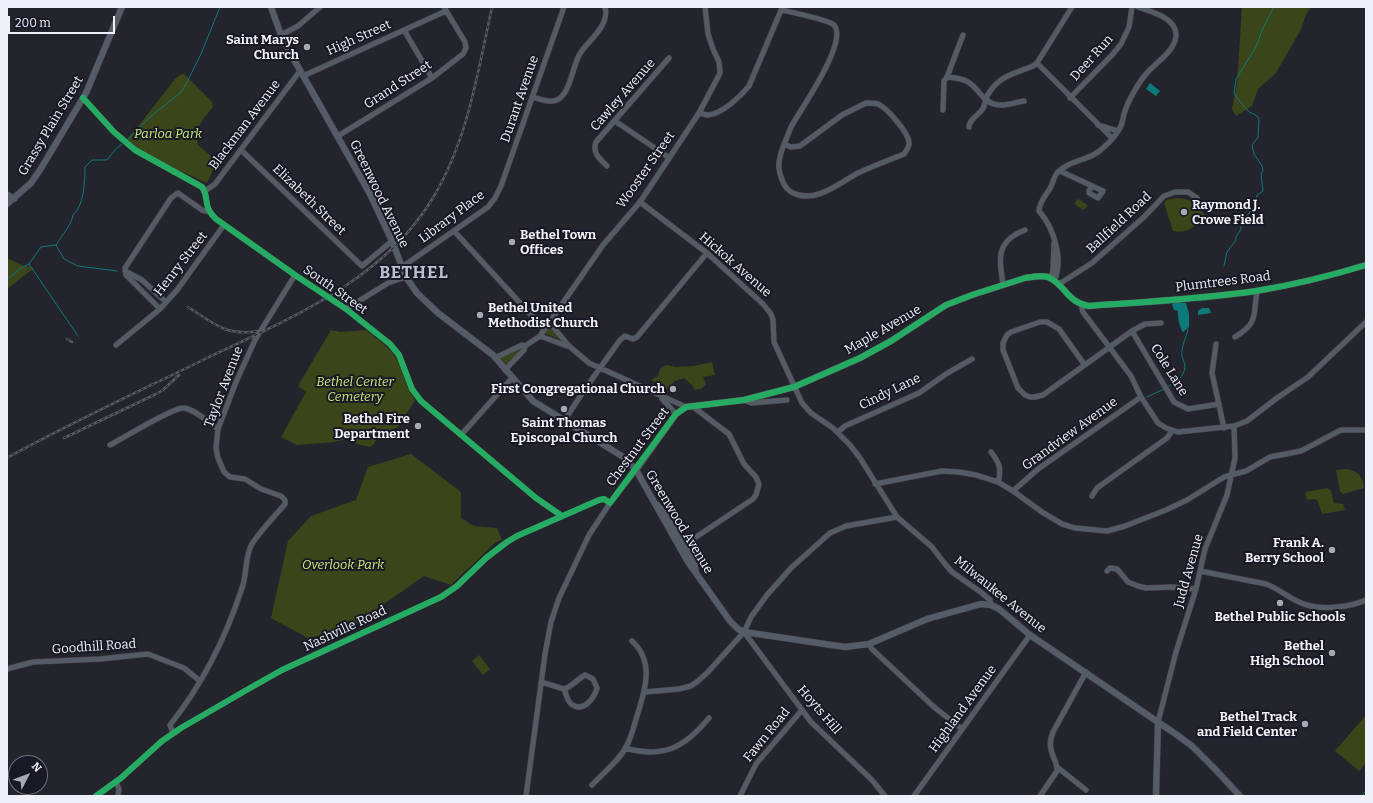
<!DOCTYPE html>
<html>
<head>
<meta charset="utf-8">
<style>
  body { margin:0 }
  #map { position:relative; width:1373px; height:803px; overflow:hidden; background:#24252c; font-family:Bitter,serif }
  canvas { display:block }
  .frame { position:absolute; inset:0; border:8px solid #eff0f9; pointer-events:none }
  .north { position:absolute; left:8px; top:755px; width:40px; height:40px; box-sizing:border-box; background:#181925; border:1px solid #6e6f7a; border-radius:50%; rotate:48deg; font-size:11px; font-weight:700; line-height:16px; text-align:center; color:#eff0f9 }
  .north::after { content:''; display:block; margin:auto; width:14px; height:18px; background:#a8a9b1; clip-path:polygon(50% 0,100% 100%,50% 72%,0 100%) }
  .scale { position:absolute; left:8px; top:16px; width:107px; height:18px; box-sizing:border-box; border:2px solid #eff0f9; border-top:0; padding-left:5px; font-size:12px; line-height:14px; white-space:nowrap; color:#eff0f9; -webkit-text-stroke:3px #181925; paint-order:stroke }
</style>
</head>
<body>
<div id="map">
<canvas width="1373" height="803"></canvas>
<div class="frame"></div>
<div class="north">N</div>
<div class="scale">200 m</div>
</div>
<script>
const c = document.querySelector('canvas').getContext('2d');
c.lineJoin = 'round';
function paint(path, color) { c.fillStyle = color; c.fill(path, 'evenodd'); }
function trace(path, color, width, dash) { c.strokeStyle = color; c.lineWidth = width; c.lineCap = dash ? 'butt' : 'round'; c.setLineDash(dash || []); c.stroke(path); }
function write(font, color, halo, rows, align = 'center') {
  c.font = font + ' Bitter,serif'; c.lineWidth = 4; c.setLineDash([]); c.textBaseline = 'middle'; c.strokeStyle = halo; c.fillStyle = color; for (const [text, x, y, turn = 0] of rows) {
    c.save(); c.translate(x, y); c.rotate((+turn || 0) * Math.PI / 180); c.textAlign = isNaN(turn) ? turn : align; if (halo) c.strokeText(text, 0, 0); c.fillText(text, 0, 0); c.restore();
  }
}
const green = new Path2D(`
  M1242 7H1311L1306 15 1300 31 1276 73 1258 89 1252 106 1236 116 1232 109 1237 84Z
  M184 74 212 102 213 107C202 120 195 127 198 145L217 161 207 183 147 156 127 142 128 138 136 129 175 79 180 75Z
  M1176 198C1190 198 1198 204 1205 216 1194 226 1189 234 1173 231L1164 203 1167 200Z
  M1078 199 1088 205 1084 210 1074 204Z
  M7 258 22 265 34 268 7 289Z
  M548 328H551L560 339 546 334V332Z
  M331 330 340 332 366 330C377 339 390 347 397 360 404 373 406 388 415 400L399 426 391 432 380 434 373 445 370 447 357 444 346 439 334 442 297 445 281 437 306 392 298 386Z
  M521 347 523 349 508 365 506 364 500 357Z
  M712 362 715 375 703 377 706 384 701 389 694 390 693 386 684 378 675 381 666 389 651 380 658 376 660 369 666 365 676 367 694 366Z
  M411 454 461 492V518L474 526 497 528 502 540 496 542 451 585 424 576 347 630 308 638 271 618 288 541 311 516 356 500 368 467Z
  M1347 469C1359 471 1363 477 1364 488L1343 494 1340 491 1336 470Z
  M1328 488 1331 491 1334 503 1343 504 1345 510 1322 514 1318 501 1315 499 1307 500 1305 492Z
  M479 655 490 669 483 675 472 661Z
  M1366 715V763L1359 771 1335 751Z`);
const water = new Path2D(`
  M1150 83 1160 91 1156 96 1146 89Z
  M1179 302 1186 303 1189 314V327L1183 332C1180 329 1177 315 1178 311L1174 310 1172 304 1173 303Z
  M1202 308H1209L1211 313 1198 315V311Z`);
const stream = new Path2D(`
  M127 140 150 117 180 93 185 86 201 54 220 7
  M56 245 64 259 78 266 117 271
  M29 264 78 336
  M1224 266 1227 252 1236 240V237L1241 229V225L1245 218 1255 206 1257 195 1263 191 1261 174 1263 170 1262 166 1254 154 1252 145 1258 137 1259 118 1254 114 1249 112 1234 94 1236 79 1256 47 1263 28 1274 7
  M7 280 18 270 29 264 41 247 56 245C62 235 71 226 73 215 84 206 85 181 85 167L92 160H107L115 150 122 144
  M1199 301 1207 300
  M1167 387C1175 382 1185 377 1185 366 1184 360 1181 357 1182 350 1183 342 1187 336 1188 329
  M1147 397 1164 389
  M1362 796 1366 791`);
const minor = new Path2D(`
  M782 10C791 12 829 20 834 25 849 42 800 110 791 127 789 132 787 138 784 144
  M404 30 432 78
  M281 35 298 26 320 7
  M1037 63 1112 138
  M303 76 446 11
  M947 77C954 78 962 78 968 82 980 89 983 104 999 105 1007 106 1016 102 1024 101
  M532 97C540 99 551 104 559 99 572 89 572 65 581 52 590 39 610 25 605 7
  M83 98 114 132 135 150 202 187C210 199 202 206 216 219L295 275 346 309 390 344 399 355 412 389 421 401 536 498 562 516
  M1070 98 1112 55 1121 44 1129 27 1132 7
  M866 103C870 103 874 103 878 104 887 108 909 133 909 143 909 147 907 150 904 154 889 160 873 166 858 173 839 183 816 204 793 193 789 191 785 187 783 182 776 167 779 158 784 144L791 147 800 146 842 115Z
  M943 110 944 81 947 77 963 35
  M699 113C701 113 705 115 708 115 722 114 741 96 749 86L782 8
  M615 121 668 157
  M1098 125 1118 131
  M969 127C969 120 977 116 982 110 985 106 985 101 987 96 998 76 1013 74 1033 66L1037 63 1072 7
  M338 136 432 78 463 54 466 48 465 42 444 7
  M241 150 362 266 392 241
  M607 166C600 159 592 153 596 142L669 58
  M1060 171 1103 191 1098 198 1089 193V191L1092 186
  M205 191 215 184 300 71
  M7 194 15 199
  M640 202 707 253 763 304 771 314 773 320 774 342 802 403 811 413 833 428 850 445 860 458 897 517 932 547 945 564 952 572 982 593 990 600 991 605
  M454 231 544 329
  M402 267 488 207 495 198 501 186 564 7
  M125 271 142 280 166 302
  M1050 279 1053 271 1054 243
  M1054 281C1064 260 1054 228 1039 211 1039 203 1045 196 1049 190 1053 185 1053 178 1057 173 1070 159 1091 161 1104 147 1111 141 1117 134 1121 126 1123 121 1123 116 1125 111 1128 101 1139 82 1146 74 1155 63 1177 50 1176 34 1175 17 1151 12 1138 7
  M1003 284C999 258 996 241 1025 230
  M1059 284 1092 263 1144 217 1164 196 1175 192H1188L1197 198
  M1081 305 1083 312 1131 376 1141 397 1158 423 1166 428 1178 432 1234 426 1247 421 1277 398 1308 377 1366 322
  M160 309 126 275 125 268 171 198 178 193 202 210 210 212
  M346 309 388 283 406 277
  M549 322 569 346 589 363 686 407
  M1132 331 1174 402 1188 409 1219 404
  M540 336 567 346
  M1235 337C1259 323 1253 314 1257 291
  M1216 344 1212 373 1224 428
  M116 345 160 309 177 290 224 225
  M495 358 522 345 525 346 540 336 603 245 640 202 699 113 717 79 720 73 719 62 713 49 708 34 705 7
  M1084 364 1059 329 1047 322H1040L1011 332 1007 335 1003 343V350L1018 388 1025 395 1030 397H1035L1043 395 1132 331 1145 324 1161 323
  M505 370 524 350 525 346
  M662 399 676 414
  M744 400 751 403 787 400
  M692 406 729 434 744 464 756 477 759 484 756 495 753 499 684 545C689 553 697 564 696 573
  M564 421 585 389 620 340 625 336 633 339 637 337 707 253
  M838 432 845 426 919 393 946 374 972 359
  M461 435 512 378
  M110 445C122 439 173 407 184 408 196 410 208 422 218 429
  M991 452C999 462 1002 469 998 482
  M875 484 942 471 959 472 976 475 998 482 1013 491 1042 512 1062 524 1075 528 1107 531 1125 526 1166 510 1187 500 1224 477 1246 471 1270 457 1301 451 1341 430H1366
  M1013 491 1038 469 1141 397
  M1092 496 1097 488 1167 438 1172 431
  M657 504 664 512 684 545
  M1107 571 1110 568 1117 569 1128 582 1138 586 1146 588 1171 587 1196 589
  M1200 571 1266 584C1280 589 1292 601 1307 605 1323 610 1351 607 1366 600
  M744 632 811 722 872 780 885 796
  M869 644 872 649 934 707 962 729
  M7 669 33 662 100 659 148 654 184 668 200 681
  M541 682 564 689C566 694 567 700 571 704 583 713 594 699 597 688L593 679 585 675C577 679 572 687 564 689
  M645 692 679 689 691 686 698 681 708 672 744 632 751 617 767 595 791 568 830 533 846 526 897 517
  M1158 722 1176 652 1196 589 1205 549 1227 495 1235 458 1234 426
  M173 733 170 725C202 685 226 637 242 588 247 575 245 554 252 544 261 530 274 517 285 504V500L281 496 261 489 245 479 230 477 224 472 218 458 216 448 218 429 236 382 255 340 295 275
  M625 748C664 759 685 747 709 718
  M1057 767 1086 790
  M116 782 119 789 118 796
  M592 785C603 773 621 759 627 745 632 736 634 725 637 716 645 690 655 662 632 641
  M96 796 121 778 162 741 181 728 250 688 282 670 441 597 457 586 486 558 507 542 517 536 599 500 604 499 610 503
  M526 796 545 654 551 622 559 598 589 535 610 503 636 470
  M740 796 756 764 802 710
  M914 796 1030 635
  M1040 796 1057 771C1058 763 1052 757 1051 749 1049 743 1051 738 1053 732L1086 672`);
const major = new Path2D(`
  M271 7 281 35 292 56 370 194 392 241 406 277 417 293 438 313 493 355 533 401 625 458 636 470 688 562 730 621 738 629 744 632 845 647 869 644 927 619 981 604 991 605 999 609 1030 635 1177 735 1192 746 1214 768 1240 796
  M7 204 31 183 40 170 86 93 122 7
  M636 470 676 414 686 407 744 400 794 387 860 358 891 341 946 305 972 295 1025 278C1032 277 1041 275 1048 277 1065 284 1066 302 1089 306 1145 302 1201 299 1256 291 1293 285 1330 276 1366 265
  M1156 796 1158 722`);
const rail = new Path2D(`
  M188 307C213 323 226 337 258 331
  M67 339 72 342
  M64 438 156 394 163 390 179 375
  M7 458C72 422 140 391 207 358 291 318 385 280 434 196 468 139 478 71 492 7`);
const cycleway = new Path2D(`
  M83 98 114 132 135 150 202 187C210 199 202 206 216 219L295 275 346 309 390 344 399 355 412 389 421 401 536 498 562 516
  M96 796 121 778 162 741 181 728 250 688 282 670 441 597 457 586 486 558 507 542 517 536 599 500 604 499 610 503 676 414 686 407 744 400 794 387 860 358 891 341 946 305 972 295 1025 278C1032 277 1041 275 1048 277 1065 284 1066 302 1089 306 1145 302 1201 299 1256 291 1293 285 1330 276 1366 265`);
const markers = [
  [307,47,4,"#a8a9b1"],
  [1184,212,4,"#a8a9b1"],
  [512,242,4,"#a8a9b1"],
  [480,315,4,"#a8a9b1"],
  [673,389,4,"#a8a9b1"],
  [564,409,4,"#a8a9b1"],
  [418,426,4,"#a8a9b1"],
  [1332,550,4,"#a8a9b1"],
  [1280,603,4,"#a8a9b1"],
  [1332,653,4,"#a8a9b1"],
  [1305,724,4,"#a8a9b1"]
];
const streetNames = [
  ["High Street",359,38,-24],
  ["Deer Run",1092,58,-48],
  ["Grand Street",398,85,-33],
  ["Cawley Avenue",623,95,-49],
  ["Durant Avenue",520,99,-71],
  ["Blackman Avenue",245,125,-53],
  ["Grassy Plain Street",51,126,-59],
  ["Wooster Street",646,170,-55],
  ["Greenwood Avenue",379,194,64],
  ["Elizabeth Street",309,200,44],
  ["Library Place",452,217,-37],
  ["Ballfield Road",1119,223,-43],
  ["Henry Street",181,264,-52],
  ["Hickok Avenue",735,265,41],
  ["Plumtrees Road",1223,282,-7],
  ["South Street",335,290,35],
  ["Maple Avenue",883,330,-30],
  ["Cole Lane",1169,370,58],
  ["Taylor Avenue",224,387,-69],
  ["Cindy Lane",890,392,-26],
  ["Grandview Avenue",1070,434,-36],
  ["Chestnut Street",638,447,-53],
  ["Greenwood Avenue",679,522,59],
  ["Judd Avenue",1189,571,-74],
  ["Milwaukee Avenue",1000,595,39],
  ["Nashville Road",345,629,-25],
  ["Goodhill Road",94,647,-4],
  ["Highland Avenue",963,709,-54],
  ["Hoyts Hill",819,710,49],
  ["Fawn Road",767,735,-51]
];
const poiNames = [
  ["Saint Marys",299,40],
  ["Church",299,55],
  ["Raymond J.",1192,205,"left"],
  ["Crowe Field",1192,220,"left"],
  ["Bethel Town",520,235,"left"],
  ["Offices",520,250,"left"],
  ["Bethel United",488,308,"left"],
  ["Methodist Church",488,323,"left"],
  ["First Congregational Church",665,389],
  ["Bethel Fire",410,419],
  ["Department",410,434],
  ["Saint Thomas",564,423,"center"],
  ["Episcopal Church",564,438,"center"],
  ["Frank A.",1324,543],
  ["Berry School",1324,558],
  ["Bethel Public Schools",1280,617,"center"],
  ["Bethel",1324,646],
  ["High School",1324,661],
  ["Bethel Track",1297,717],
  ["and Field Center",1297,732]
];
const parkNames = [
  ["Parloa Park",168,134],
  ["Bethel Center",355,382],
  ["Cemetery",355,397],
  ["Overlook Park",343,565]
];
const districtNames = [
  ["BETHEL",414,273]
];
paint(green, '#3a451a');
paint(water, '#0c7a7b');
trace(stream, '#0c7a7b', 1);
trace(minor, '#414248', 6);
trace(major, '#414248', 7);
trace(minor, '#555b64', 5);
trace(major, '#555c68', 6);
trace(rail, '#595b62', 2.5);
trace(rail, '#181925', 1, [3]);
trace(cycleway, '#26ab63', 6);
for (const [x, y, r, color] of markers) { const dot = new Path2D(); dot.arc(x, y, r, 0, 2 * Math.PI); c.fillStyle = color; c.fill(dot); trace(dot, '#181925', 1.5); }
write('13px', '#eff0f9', '#181925', streetNames);
write('bold 13px', '#eff0f9', '#181925', poiNames, 'right');
write('italic 13px', '#c9ea78', '#181925', parkNames);
c.letterSpacing = '1px';
write('bold 17px', '#bdc0d0', '#181925', districtNames);
c.letterSpacing = '0px';
</script>
</body>
</html>
